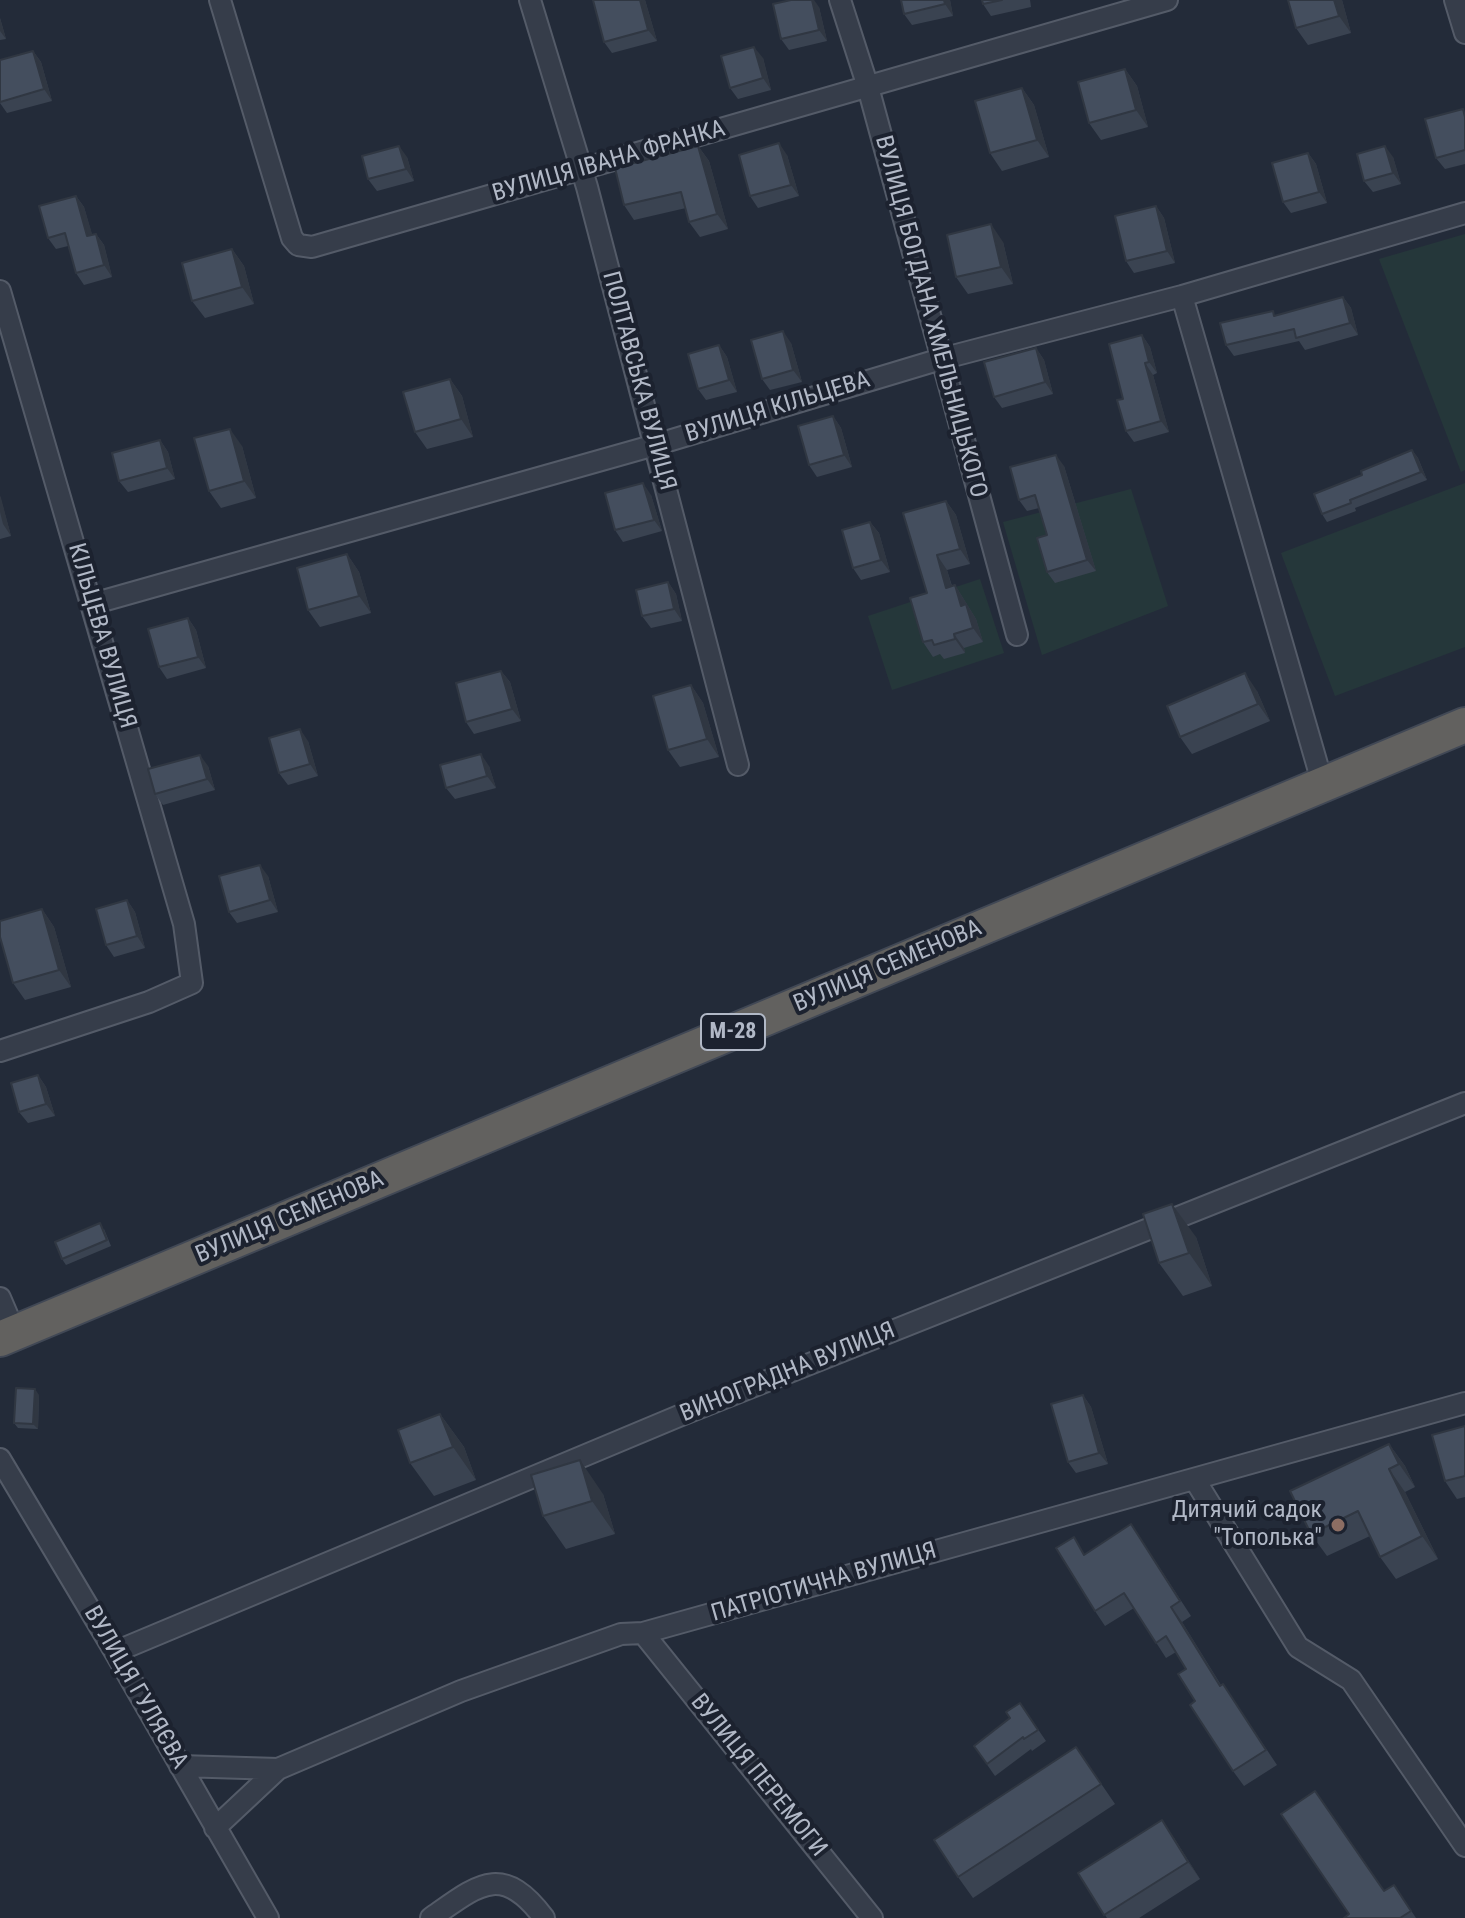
<!DOCTYPE html>
<html>
<head>
<meta charset="utf-8">
<style>
  body { margin:0 }
  canvas { display:block; background:#232b39 }
</style>
</head>
<body>
<canvas width="1465" height="1918"></canvas>
<script>
const c = document.querySelector('canvas').getContext('2d');
c.lineJoin = 'round';
function paint(path, color) { c.fillStyle = color; c.fill(path, 'evenodd'); }
function trace(path, color, width, dash) { c.strokeStyle = color; c.lineWidth = width; c.lineCap = dash ? 'butt' : 'round'; c.setLineDash(dash || []); c.stroke(path); }
function write(font, color, halo, rows, align = 'center') {
  c.font = font + ' "Roboto Condensed",sans-serif'; c.lineWidth = 8; c.setLineDash([]); c.textBaseline = 'middle'; c.strokeStyle = halo; c.fillStyle = color; for (const [text, x, y, turn = 0] of rows) {
    c.save(); c.translate(x, y); c.rotate((+turn || 0) * Math.PI / 180); c.textAlign = isNaN(turn) ? turn : align; if (halo) c.strokeText(text, 0, 0); c.fillText(text, 0, 0); c.restore();
  }
}
const green = new Path2D(`
  M1465 234V470L1461 472 1379 259Z
  M1465 483V647L1335 696 1281 553Z
  M1131 489 1168 606 1042 655 1003 522Z
  M980 579 1004 653 892 690 868 616Z`);
const minor = new Path2D(`
  M220 0 292 238 298 245 312 247 1167 0
  M530 0 587 187 738 765
  M840 0 868 87 1017 635
  M1455 0 1465 33
  M0 291 184 924 192 983 149 1002 0 1051
  M1182 296 1323 785
  M92 604 655 445 941 359 1182 296 1465 213
  M0 1298 15 1333
  M0 1459 115 1652 268 1918
  M1195 1480 1298 1647 1351 1680 1465 1846
  M643 1633 872 1918
  M115 1652 679 1416 1465 1103
  M180 1766 278 1769
  M215 1828 278 1769 461 1691 621 1634 643 1633 1465 1403
  M431 1918C478 1885 502 1862 544 1918`);
const trunk = new Path2D(`
  M0 1339 1465 725`);
const wall = new Path2D(`
  M645 0 657 41 612 53 604 42Z
  M901 0H950L953 16 912 25 904 14Z
  M982 0H1030L1031 7 991 16 983 4Z
  M1342 0 1351 33 1308 45 1296 28Z
  M819 7 827 41 789 50 781 39Z
  M0 18 6 39 0 40Z
  M33 51 41 62 52 101 7 113 0 103V60Z
  M763 58 771 90 738 99 730 88Z
  M1125 69 1137 86 1148 127 1101 140 1089 123Z
  M1022 88 1034 105 1049 157 1002 171 990 153Z
  M1465 112V164L1445 169 1436 158Z
  M698 146 709 161 728 229 700 237 689 222 686 208 634 220 624 205Z
  M1308 153 1316 164 1327 203 1291 213 1283 202Z
  M787 155 799 196 758 208 750 196Z
  M407 157 414 181 377 191 368 179Z
  M1393 157 1401 184 1373 192 1364 181Z
  M76 196 84 207 92 235 96 234 104 245 112 277 84 285 76 273 68 246 56 249 48 238Z
  M1156 206 1164 218 1175 263 1134 273 1126 261Z
  M1003 242 1013 284 968 294 956 277Z
  M232 249 244 266 254 304 205 318 192 301Z
  M1343 297 1351 308 1358 335 1305 350 1299 341 1234 356 1226 345 1276 315Z
  M1142 335 1150 347 1157 373 1153 375 1169 432 1134 442 1126 431Z
  M791 343 802 382 770 390 762 379Z
  M719 345 727 357 737 392 706 400 698 389Z
  M1036 348 1044 360 1053 394 1002 408 994 397Z
  M450 379 462 396 473 437 427 449 415 432Z
  M833 416 841 428 852 467 817 477 809 465Z
  M160 440 168 452 175 479 128 492 119 481Z
  M242 446 256 498 221 508 209 491Z
  M1412 450 1418 458 1427 480 1355 508 1356 511 1327 522 1322 514 1362 475Z
  M1064 466 1096 571 1055 583 1047 572V535L1039 508 1027 511 1019 500Z
  M651 495 662 531 623 542 615 530Z
  M0 496 11 536 0 539Z
  M946 501 956 515 970 564 947 570 952 586 955 585 976 619 983 642 964 648 965 653 944 659 940 654 933 657 923 642 927 593Z
  M870 522 879 533 890 572 861 580 853 568Z
  M347 554 359 572 371 613 320 627 308 610Z
  M668 582 676 594 682 621 651 628 642 616Z
  M188 618 196 630 206 668 167 679 159 667Z
  M501 671 510 682 521 721 474 734 466 722Z
  M691 685 703 703 719 757 680 767 668 750Z
  M1257 691 1270 721 1192 754 1180 737Z
  M308 741 318 776 288 785 279 773Z
  M208 766 215 790 163 805 155 794Z
  M489 766 496 788 455 799 446 788Z
  M268 876 278 912 237 923 229 912Z
  M127 900 135 912 145 948 114 957 106 945Z
  M42 909 54 927 71 987 25 1000 13 983Z
  M38 1075 46 1087 55 1116 28 1123 19 1112Z
  M104 1229 111 1246 66 1265 62 1259Z
  M1196 1237 1212 1286 1183 1296 1159 1263Z
  M39 1395 38 1429 18 1428 14 1423Z
  M1083 1395 1091 1407 1108 1464 1076 1473 1068 1462Z
  M440 1414 464 1447 476 1480 434 1496 410 1463Z
  M1465 1426V1497L1457 1499 1445 1481Z
  M1389 1444 1405 1466 1415 1487 1405 1492 1438 1559 1396 1579 1380 1557 1370 1536 1327 1556 1311 1534Z
  M603 1494 615 1534 566 1549 543 1516Z
  M1131 1524 1191 1616 1182 1622 1221 1685 1233 1699 1277 1765 1244 1786 1233 1771 1195 1701 1186 1669 1176 1652 1166 1658 1134 1608 1105 1626 1095 1611 1085 1554Z
  M1020 1703 1046 1741 1032 1751 1031 1749 995 1776 974 1746 1010 1718Z
  M1076 1747 1115 1804 973 1898 958 1877Z
  M1174 1838 1200 1879 1139 1918H1107L1078 1873Z
  M1394 1885 1416 1918H1344L1384 1891Z`);
const shadedWall = new Path2D(`
  M640 0H645L657 41 648 30Z
  M812 0H814L819 7 827 41 819 30Z
  M944 0H950L953 16 945 4Z
  M1334 0H1342L1351 33 1339 16Z
  M0 18 6 39 0 31Z
  M754 47 763 58 771 90 763 78Z
  M33 51 41 62 52 101 44 89Z
  M1125 69 1137 86 1148 127 1136 110Z
  M1022 88 1034 105 1049 157 1037 140Z
  M779 143 787 155 799 196 791 185Z
  M399 146 407 157 414 181 406 169Z
  M698 146 709 161 728 229 717 214Z
  M1385 146 1393 157 1401 184 1393 173Z
  M1308 153 1316 164 1327 203 1319 192Z
  M76 196 84 207 96 247 87 236Z
  M1156 206 1164 218 1175 263 1167 251Z
  M991 224 1003 242 1013 284 1001 267Z
  M96 234 104 245 112 277 104 265Z
  M232 249 244 266 254 304 242 287Z
  M1343 297 1351 308 1358 335 1350 323Z
  M783 331 791 343 802 382 793 370Z
  M1142 335 1150 347 1157 373 1149 362Z
  M719 345 727 357 737 392 729 380Z
  M1036 348 1044 360 1053 394 1045 382Z
  M1145 363 1153 375 1169 432 1161 421Z
  M450 379 462 396 473 437 461 419Z
  M833 416 841 428 852 467 844 455Z
  M230 429 242 446 256 498 244 481Z
  M160 440 168 452 175 479 167 468Z
  M1412 450 1418 458 1427 480 1421 472Z
  M1056 455 1064 466 1096 571 1087 560Z
  M643 483 651 495 662 531 654 520Z
  M0 496 1 498 11 536 3 524 0 512Z
  M946 501 956 515 970 564 960 549Z
  M870 522 879 533 890 572 881 560Z
  M347 554 359 572 371 613 359 596Z
  M937 555 947 570 956 602 946 588Z
  M668 582 676 594 682 621 674 609Z
  M955 585 976 619 983 642 973 628 961 606Z
  M188 618 196 630 206 668 198 657Z
  M954 634 964 648 965 653 955 639Z
  M501 671 510 682 521 721 512 709Z
  M1245 673 1257 691 1270 721 1258 704Z
  M691 685 703 703 719 757 707 739Z
  M300 729 308 741 318 776 310 764Z
  M481 754 489 766 496 788 487 776Z
  M200 755 208 766 215 790 207 779Z
  M260 865 268 876 278 912 270 900Z
  M127 900 135 912 145 948 137 936Z
  M42 909 54 927 71 987 59 970Z
  M38 1075 46 1087 55 1116 46 1104Z
  M1172 1204 1196 1237 1212 1286 1189 1253Z
  M35 1389 39 1395 38 1429 33 1424Z
  M1083 1395 1091 1407 1108 1464 1099 1453Z
  M440 1414 464 1447 476 1480 453 1447Z
  M1389 1444 1405 1466 1415 1487 1399 1464Z
  M580 1460 603 1494 615 1534 592 1501Z
  M1389 1469 1405 1492 1438 1559 1422 1536Z
  M1171 1607 1182 1622 1230 1701 1220 1686Z
  M1162 1820 1174 1838 1200 1879 1188 1862Z`);
const building = new Path2D(`
  M593 0H640L648 30 604 42Z
  M791 0H812L819 30 781 39 773 4Z
  M901 0H944L945 4 904 14Z
  M982 0H1002L983 4Z
  M1288 0H1334L1339 16 1296 28Z
  M754 47 763 78 730 88 721 56Z
  M33 51 44 89 0 102V60Z
  M1125 69 1136 110 1089 123 1078 82Z
  M1022 88 1037 140 990 153 975 101Z
  M1463 109 1465 117V150L1436 158 1425 119Z
  M779 143 791 185 750 196 739 155Z
  M399 146 406 169 368 179 362 156Z
  M698 146 717 214 689 222 681 192 624 205 615 168Z
  M1385 146 1393 173 1364 181 1357 154Z
  M1308 153 1319 192 1283 202 1272 163Z
  M76 196 87 236 96 234 104 265 76 273 65 233 48 238 39 206Z
  M1156 206 1167 251 1126 261 1115 216Z
  M991 224 1001 267 956 277 947 235Z
  M232 249 242 287 192 301 182 263Z
  M1343 297 1350 323 1296 338 1294 329 1226 345 1220 323 1273 311 1274 316Z
  M783 331 793 370 762 379 751 340Z
  M1142 335 1149 362 1145 363 1161 421 1126 431 1117 400 1123 399 1109 344Z
  M719 345 729 380 698 389 688 354Z
  M1036 348 1045 382 994 397 984 362Z
  M450 379 461 419 415 432 403 392Z
  M833 416 844 455 809 465 798 426Z
  M230 429 244 481 209 491 194 438Z
  M160 440 167 468 119 481 112 453Z
  M1412 450 1421 472 1350 500 1351 503 1322 514 1314 494 1362 475 1361 471Z
  M1056 455 1087 560 1047 572 1037 538 1047 535 1035 495 1019 500 1010 467Z
  M643 483 654 520 615 530 605 493Z
  M946 501 960 549 937 555 946 588 955 585 961 606 966 604 973 628 954 634 955 639 934 645 932 640 923 642 910 598 927 593 903 513Z
  M870 522 881 560 853 568 842 530Z
  M347 554 359 596 308 610 297 568Z
  M668 582 674 609 642 616 636 590Z
  M188 618 198 657 159 667 148 629Z
  M501 671 512 709 466 722 456 683Z
  M1245 673 1258 704 1180 737 1167 706Z
  M691 685 707 739 668 750 653 696Z
  M300 729 310 764 279 773 269 738Z
  M481 754 487 776 446 788 440 765Z
  M200 755 207 779 155 794 148 769Z
  M260 865 270 900 229 912 219 876Z
  M127 900 137 936 106 945 96 909Z
  M42 909 59 970 13 983 0 937V921Z
  M38 1075 46 1104 19 1112 11 1083Z
  M1172 1204 1189 1253 1159 1263 1143 1214Z
  M100 1223 107 1240 62 1259 55 1242Z
  M16 1388 35 1389 33 1424 14 1423Z
  M1083 1395 1099 1453 1068 1462 1051 1404Z
  M440 1414 453 1447 410 1463 398 1430Z
  M1465 1426V1476L1445 1481 1432 1435Z
  M1389 1444 1399 1464 1389 1469 1422 1536 1380 1557 1358 1511 1311 1534 1290 1491Z
  M580 1460 592 1501 543 1516 531 1475Z
  M1131 1524 1180 1601 1171 1607 1220 1686 1223 1684 1266 1750 1233 1771 1190 1705 1195 1701 1178 1674 1186 1669 1166 1636 1156 1643 1124 1593 1095 1611 1056 1548 1074 1537 1084 1555Z
  M1020 1703 1038 1730 1024 1739 1023 1737 987 1764 974 1746 1010 1718 1006 1712Z
  M1076 1747 1101 1784 958 1877 934 1840Z
  M1315 1791 1384 1891 1394 1885 1411 1911 1400 1918H1344L1349 1914 1281 1814Z
  M1162 1820 1188 1862 1104 1915 1078 1873Z`);
const markers = [
  [1338,1525,8,"#8d6e63"]
];
const shields = [
  [733,1032,64]
];
const shieldNames = [
  ["М-28",733,1032]
];
const streetNames = [
  ["ВУЛИЦЯ ІВАНА ФРАНКА",609,162,-16],
  ["ВУЛИЦЯ БОГДАНА ХМЕЛЬНИЦЬКОГО",930,317,75],
  ["ПОЛТАВСЬКА ВУЛИЦЯ",638,381,75],
  ["ВУЛИЦЯ КІЛЬЦЕВА",778,408,-17],
  ["КІЛЬЦЕВА ВУЛИЦЯ",101,636,74],
  ["ВУЛИЦЯ СЕМЕНОВА",888,967,-23],
  ["ВУЛИЦЯ СЕМЕНОВА",290,1218,-23],
  ["ВИНОГРАДНА ВУЛИЦЯ",788,1373,-22],
  ["ПАТРІОТИЧНА ВУЛИЦЯ",824,1583,-16],
  ["ВУЛИЦЯ ГУЛЯЄВА",135,1688,60],
  ["ВУЛИЦЯ ПЕРЕМОГИ",758,1776,51]
];
const poiNames = [
  ["Дитячий садок",1322,1511],
  ["\"Тополька\"",1322,1539]
];
paint(green, '#25373a');
trace(minor, '#545b68', 24);
trace(trunk, '#414855', 38);
trace(minor, '#363d4a', 20);
trace(trunk, '#62615f', 34);
paint(wall, '#3a4351');
paint(shadedWall, '#303742');
paint(building, '#444e5e');
trace(building, '#303742', 2);
for (const [x, y, r, color] of markers) { const dot = new Path2D(); dot.arc(x, y, r, 0, 2 * Math.PI); c.fillStyle = color; c.fill(dot); trace(dot, '#1c222f', 3); }
for (const [x, y, w] of shields) { const box = new Path2D(); box.roundRect(x - w / 2, y - 18, w, 36, 6); c.fillStyle = '#1c222f'; c.fill(box); trace(box, '#b1b8c6', 2); }
write('bold 22px', '#b1b8c6', null, shieldNames);
write('24px', '#b1b8c6', '#1c222f', streetNames);
write('24px', '#b1b8c6', '#1c222f', poiNames, 'right');
</script>
</body>
</html>
